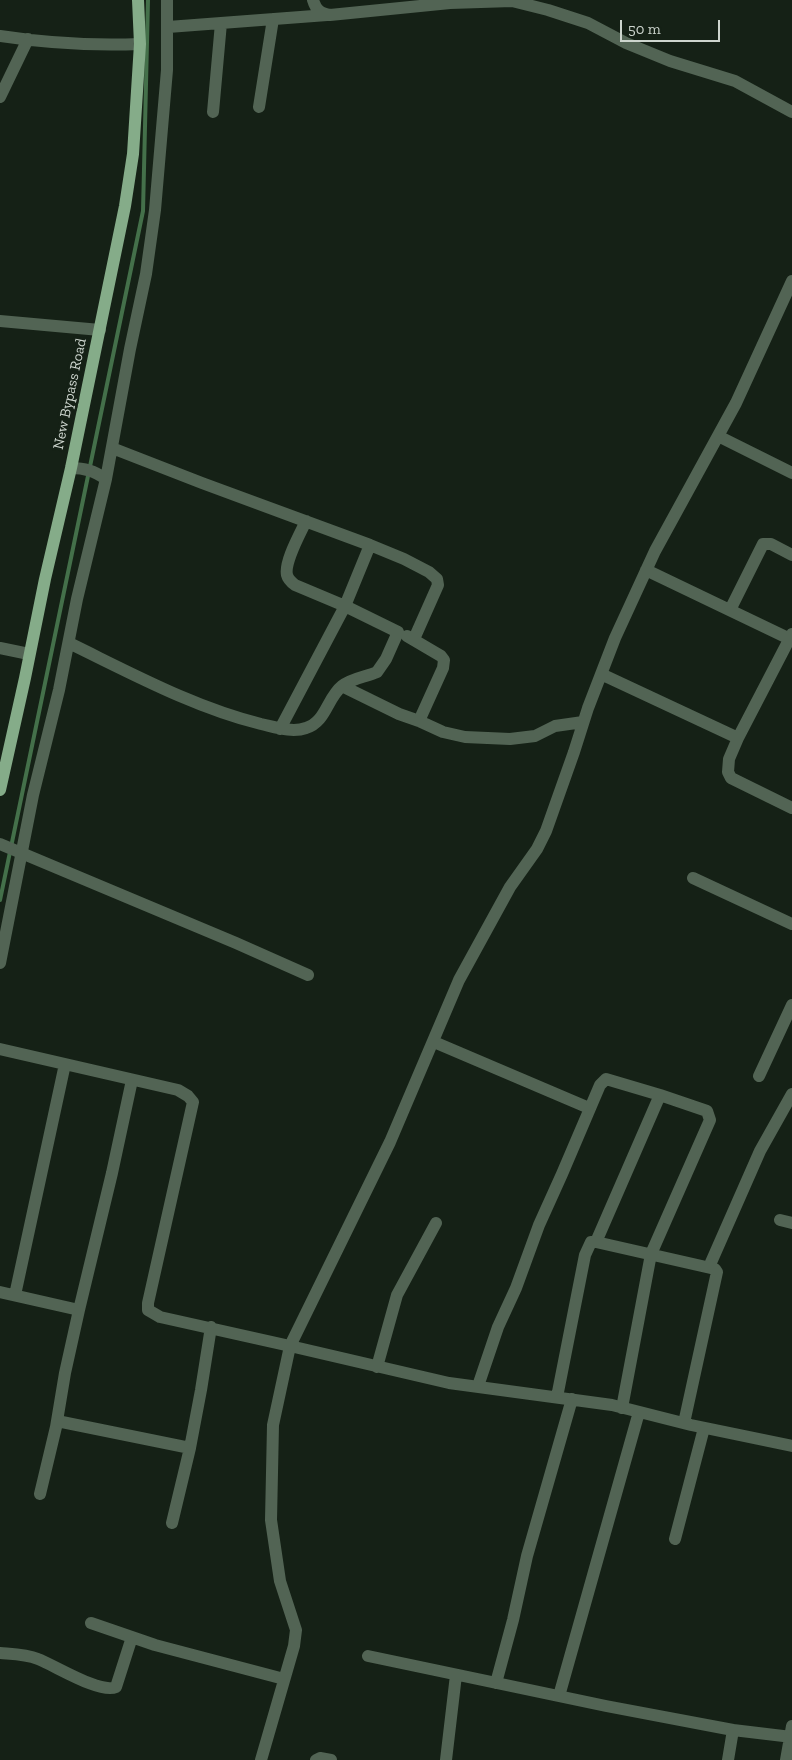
<!DOCTYPE html>
<html>
<head>
<meta charset="utf-8">
<style>
  body { margin:0 }
  #map { position:relative; width:792px; height:1760px; overflow:hidden; background:#152116; font-family:"Zilla Slab",serif }
  canvas { display:block }
  .scale { position:absolute; left:620px; top:20px; width:100px; height:22px; box-sizing:border-box; border:2px solid #cdd5ce; border-top:0; padding-left:6px; font-size:15px; line-height:18px; white-space:nowrap; color:#cdd5ce; -webkit-text-stroke:4px #152116; paint-order:stroke }
</style>
</head>
<body>
<div id="map">
<canvas width="792" height="1760"></canvas>
<div class="scale">50 m</div>
</div>
<script>
const c = document.querySelector('canvas').getContext('2d');
c.lineJoin = 'round';
function trace(path, color, width, dash) { c.strokeStyle = color; c.lineWidth = width; c.lineCap = dash ? 'butt' : 'round'; c.setLineDash(dash || []); c.stroke(path); }
function write(font, color, halo, rows, align = 'center') {
  c.font = font + ' "Zilla Slab",serif'; c.lineWidth = 5; c.setLineDash([]); c.textBaseline = 'middle'; c.strokeStyle = halo; c.fillStyle = color; for (const [text, x, y, turn = 0] of rows) {
    c.save(); c.translate(x, y); c.rotate((+turn || 0) * Math.PI / 180); c.textAlign = isNaN(turn) ? turn : align; if (halo) c.strokeText(text, 0, 0); c.fillText(text, 0, 0); c.restore();
  }
}
const stream = new Path2D(`
  M0 900 143 211 148 0`);
const minor = new Path2D(`
  M313 0C316 10 320 13 330 15L450 3 512 1 548 10 588 23 626 43 670 61 735 81 792 112
  M168 27 327 15
  M0 36C46 43 93 46 140 44
  M0 97 28 39
  M259 107 273 19
  M213 112 221 23
  M792 281 736 403 655 551 615 638 588 708 574 752 546 831 537 849 510 887 459 980 390 1142 290 1346 449 1383 612 1405 691 1425 792 1446
  M0 321 100 330
  M718 436 792 473
  M112 448 202 483 370 545 404 559 429 572 437 579 438 585 414 639
  M106 479 130 349 146 274 155 210 167 70V0
  M646 570 792 640
  M730 610 763 544H771L792 555
  M792 634 738 738 729 759 728 772 731 778 792 808
  M69 643C131 673 193 707 261 724 275 727 292 733 306 728 326 722 327 698 342 686 352 678 366 677 377 672L386 659 398 632 345 606 295 585C291 582 288 579 287 575 284 562 300 534 306 521
  M0 648 29 654
  M601 674 738 738
  M342 686 399 714 419 721 443 668 444 660 441 656 407 636
  M419 721 443 732 465 737 510 739 535 736 555 726 583 722
  M280 729 345 606 370 545
  M0 844 236 943 308 975
  M693 878 792 924
  M0 963 33 795 59 690 77 599 106 479C94 471 85 468 71 468
  M434 1042 589 1108
  M0 1049 178 1090 188 1096 193 1102 148 1303V1310L160 1317 290 1346 273 1425 271 1520 280 1581 296 1630 294 1646 261 1760
  M759 1076 792 1005
  M780 1220 792 1223
  M596 1242 660 1095
  M709 1267 760 1151 792 1094
  M0 1292 79 1310
  M15 1295 65 1064
  M377 1367 397 1295 436 1223
  M478 1386 498 1327 516 1288 539 1225 562 1174 600 1085 606 1079 660 1095 707 1111 710 1120 651 1254 622 1408
  M557 1397 585 1255 591 1242H596L715 1269 717 1272 684 1423
  M57 1421 190 1448
  M40 1494 56 1427 65 1373 79 1310 112 1173 132 1080
  M172 1523 190 1448 201 1390 211 1327
  M675 1539 704 1428
  M91 1623 155 1645 284 1679
  M0 1653C12 1654 26 1654 38 1659 56 1666 100 1694 116 1687L132 1637
  M368 1656 606 1706 733 1730
  M496 1683 513 1620 527 1556 572 1399
  M559 1696 639 1412
  M316 1760 320 1758 331 1760
  M446 1760 456 1675
  M728 1760 733 1730 792 1737
  M786 1760 792 1726`);
const major = new Path2D(`
  M0 790 25 678 45 579 71 468 125 206 133 154 140 44 138 0`);
const streetNames = [
  ["New Bypass Road",70,394,-78]
];
trace(stream, '#44704a', 4);
trace(minor, '#526454', 12);
trace(major, '#85ac89', 12);
write('15px', '#cdd5ce', '#152116', streetNames);
</script>
</body>
</html>
